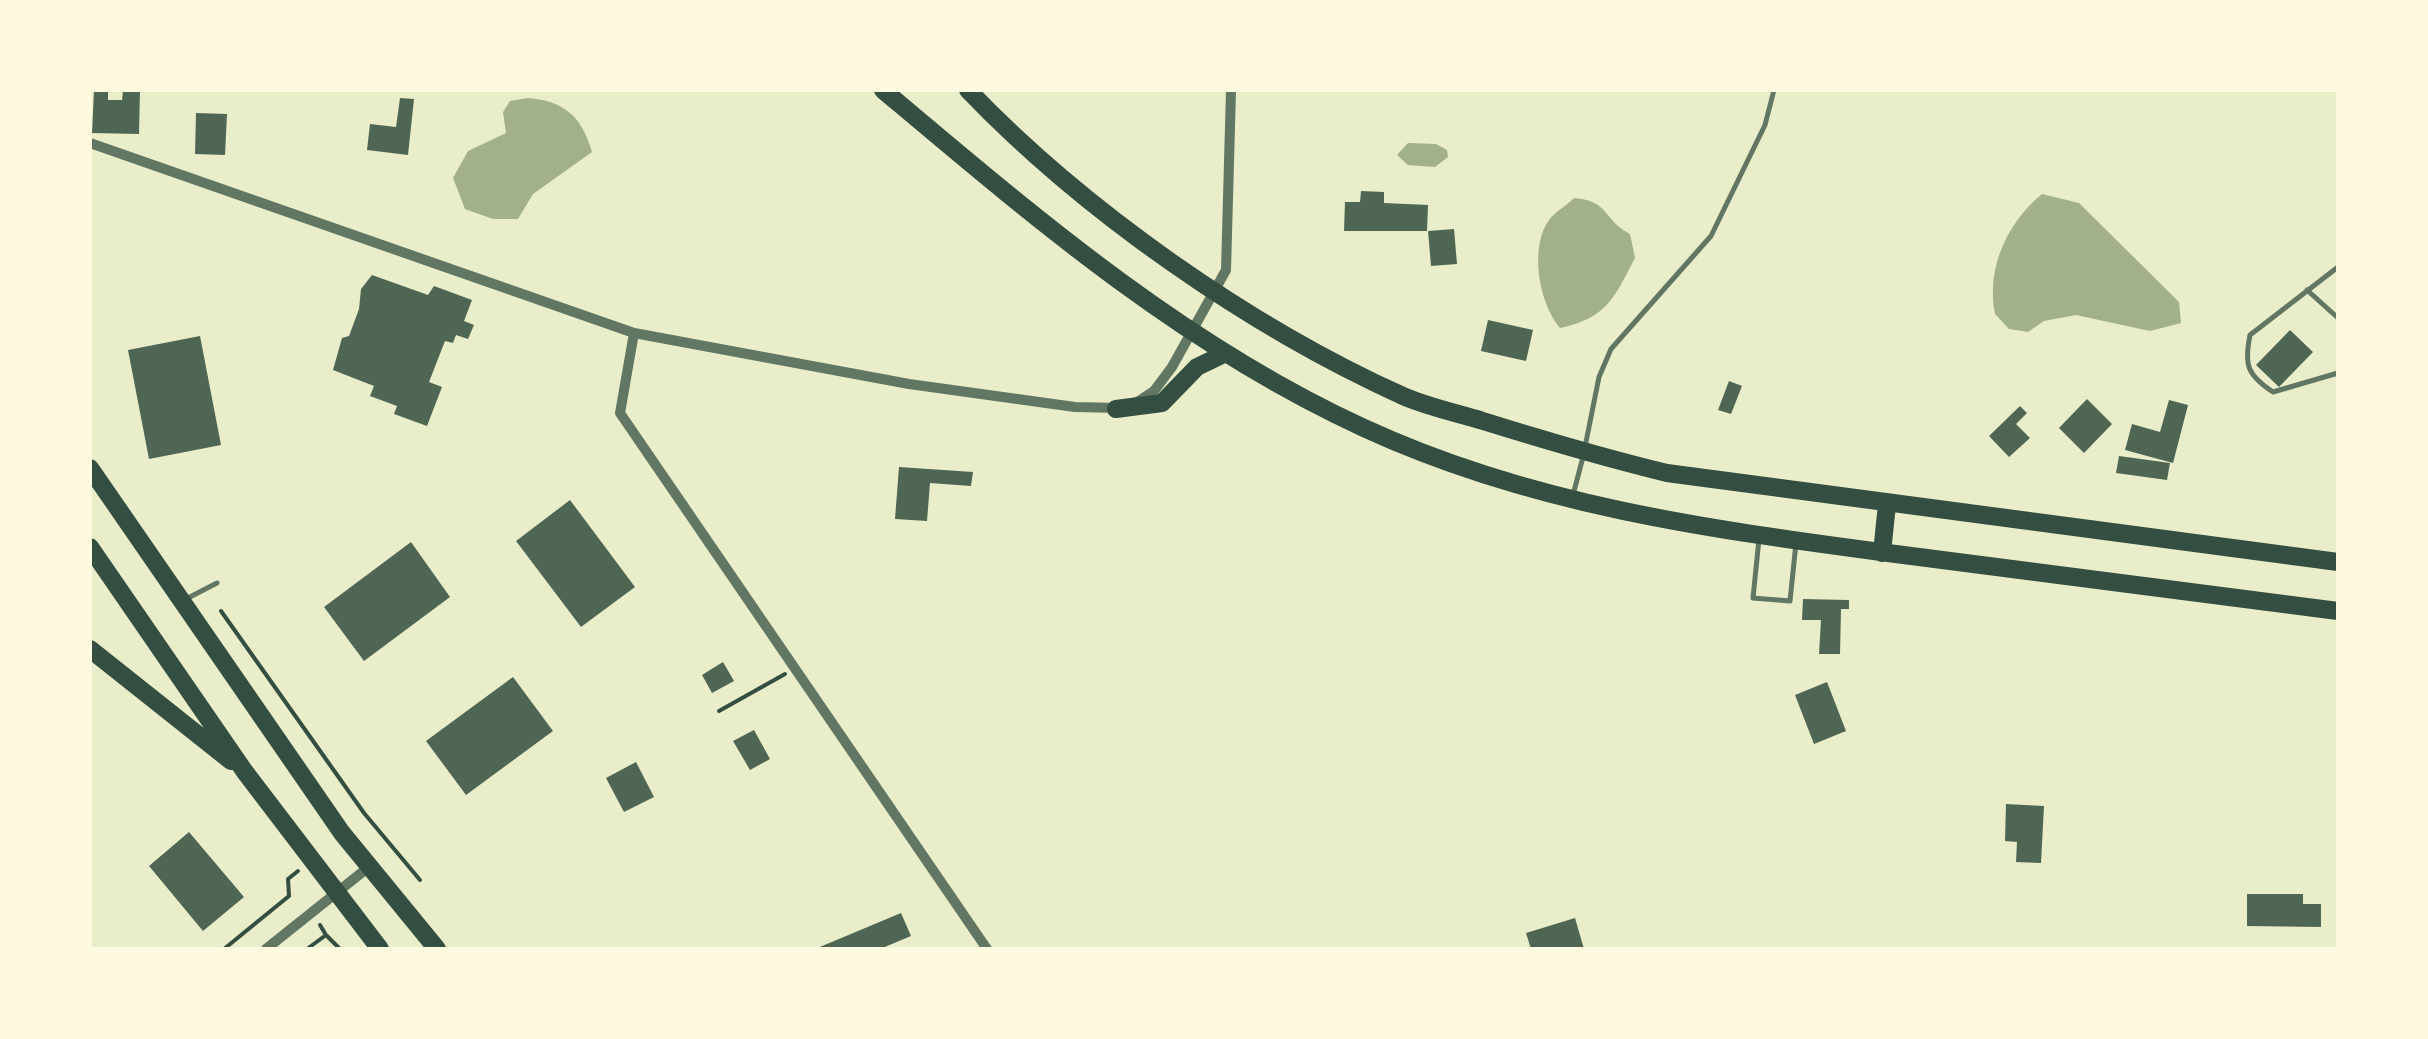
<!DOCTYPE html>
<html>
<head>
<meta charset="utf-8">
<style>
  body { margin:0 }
  #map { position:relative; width:2428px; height:1039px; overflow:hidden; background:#e9edc9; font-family:Helvetica,sans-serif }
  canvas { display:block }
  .frame { position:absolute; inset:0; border:92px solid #fefae0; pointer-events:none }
</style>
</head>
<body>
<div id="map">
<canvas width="2428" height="1039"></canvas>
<div class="frame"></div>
</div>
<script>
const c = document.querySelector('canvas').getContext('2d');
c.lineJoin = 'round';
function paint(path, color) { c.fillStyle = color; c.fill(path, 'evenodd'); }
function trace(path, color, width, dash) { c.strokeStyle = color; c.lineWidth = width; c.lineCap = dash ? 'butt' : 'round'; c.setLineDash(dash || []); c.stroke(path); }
const water = new Path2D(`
  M528 98C565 101 582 117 592 152L533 194 518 219H493L465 209 453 178 468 151 506 133 503 112 510 101Z
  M1408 143 1436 144 1447 150 1448 157 1435 167 1408 165 1397 155Z
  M2042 194 2079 203 2179 302 2181 323 2150 331 2076 315 2044 321 2028 332 2009 329 1995 314C1986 268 2007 223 2042 194Z
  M1574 198C1610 201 1603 220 1630 234L1635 258C1614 298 1607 318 1560 328 1539 304 1529 247 1549 220 1555 212 1567 205 1574 198Z`);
const building = new Path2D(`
  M94 90H108V100H122L123 90H140L139 134 92 133Z
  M400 98 414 99 408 155 367 150 370 124 396 127Z
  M196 113 227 114 225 155 195 154Z
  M1361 191 1384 192V203L1428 205 1427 231H1344L1345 202H1360Z
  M1454 229 1457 264 1431 266 1428 231Z
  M372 275 428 295 434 286 472 300 464 321 474 325 468 339 456 335 453 343 445 341 429 382 442 387 427 426 394 414 397 406 370 396 374 386 333 370 342 338 349 336 359 309 361 289Z
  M1488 320 1533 330 1526 361 1481 351Z
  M2290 330 2313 352 2279 387 2256 365Z
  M200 336 221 445 149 459 128 350Z
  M1729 381 1742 386 1731 414 1718 410Z
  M2087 399 2112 424 2084 453 2059 428Z
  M2169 400 2188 405 2173 463 2125 450 2132 424 2160 432Z
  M2020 406 2027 413 2016 424 2030 438 2009 457 1989 436Z
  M2119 456 2170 463 2167 480 2116 473Z
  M899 467 973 472 971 486 930 483 927 521 895 519Z
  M570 500 635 587 581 627 516 541Z
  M411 542 450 597 364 661 324 607Z
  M1803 599 1849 600V609H1841L1840 654H1819L1821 620H1802Z
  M723 662 734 681 712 693 702 675Z
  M513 677 553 731 466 795 426 741Z
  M1827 682 1846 731 1814 744 1795 695Z
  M754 730 770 759 750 770 733 741Z
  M636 762 654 797 624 812 606 778Z
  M2006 804 2044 806 2041 863 2016 862 2017 842 2005 841Z
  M189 832 244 897 203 931 149 866Z
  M2247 894H2303V904H2321V927L2247 926Z
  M901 913 911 936 880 949H815Z
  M1575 918 1584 949H1531L1526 933Z`);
const path = new Path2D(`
  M221 611 364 813 420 880
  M719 711 785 674
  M320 925 326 935
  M224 949 289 896 288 879 298 871
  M307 949 326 935 340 949`);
const service = new Path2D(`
  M2338 267 2250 335C2244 365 2247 375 2273 392L2338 373
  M2307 290 2338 318
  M1585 447 1599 377 1611 349 1711 236 1765 125 1774 90
  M1573 495 1583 457
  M1759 539 1753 598 1790 601 1796 543
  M184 600 217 583`);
const minor = new Path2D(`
  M90 143 634 333 909 384 1075 407 1120 408
  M634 333 620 413 987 949
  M1136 403 1154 391 1172 367 1226 270 1231 90
  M266 949 370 866`);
const primary = new Path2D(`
  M883 90C1034 217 1183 345 1364 428 1531 505 1707 529 1888 553 2038 573 2188 592 2338 611
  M968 90C1084 211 1250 327 1403 396 1428 407 1457 413 1483 421 1544 440 1605 458 1667 473L2338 562
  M1116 409 1162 403 1197 367 1224 354
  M90 468 342 833 437 949
  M90 547 245 772 380 949
  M1882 553 1887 504
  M90 649 231 761`);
paint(water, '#a3b18a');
paint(building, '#4f6655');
trace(path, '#344e41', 4);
trace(service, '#617663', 5);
trace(minor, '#617663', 10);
trace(primary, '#344e41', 18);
</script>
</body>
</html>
